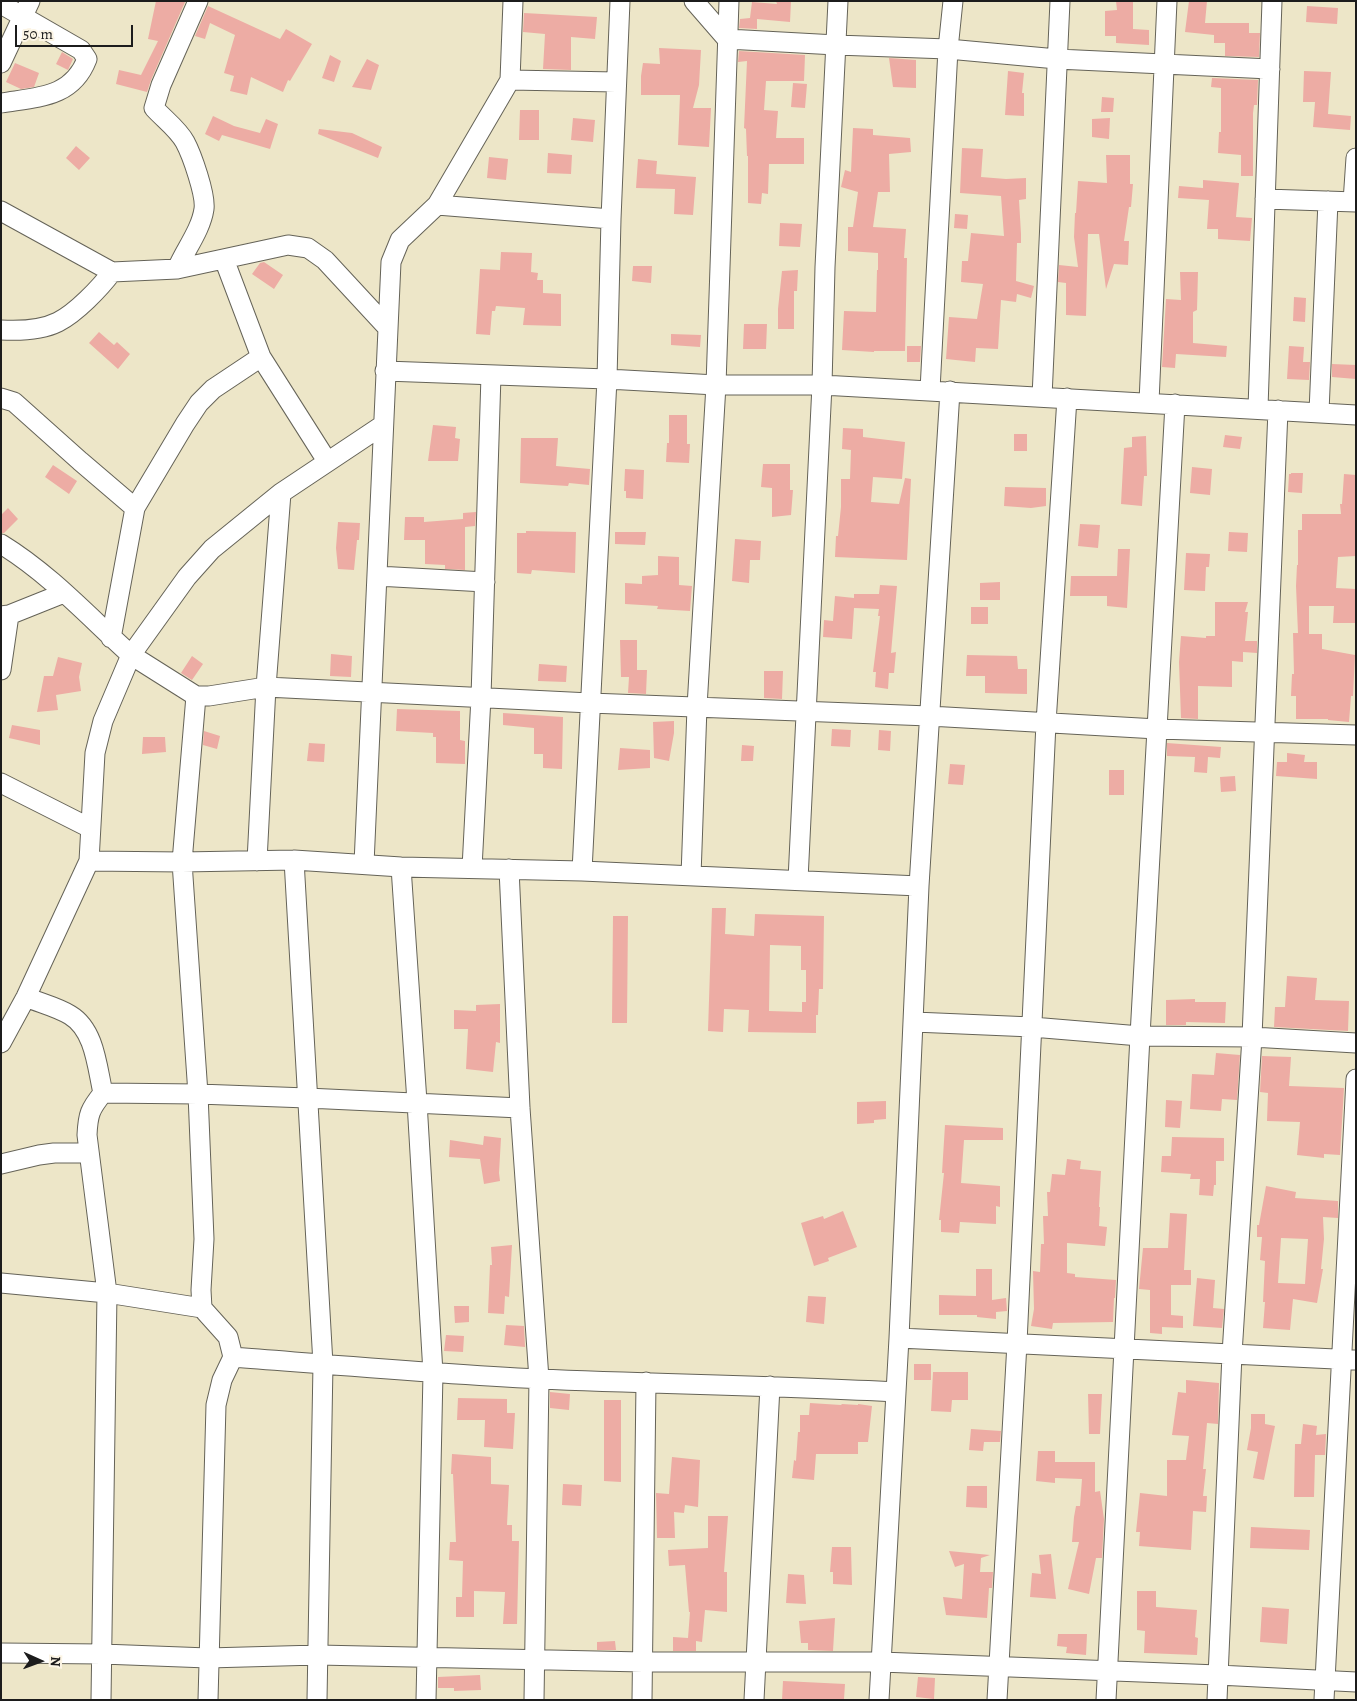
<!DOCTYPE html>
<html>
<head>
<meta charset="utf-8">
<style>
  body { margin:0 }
  #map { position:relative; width:1357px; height:1701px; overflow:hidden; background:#ede6c8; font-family:Alegreya,serif }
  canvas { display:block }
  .frame { position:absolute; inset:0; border:2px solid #1c1c1c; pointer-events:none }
  .north { position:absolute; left:15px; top:1636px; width:50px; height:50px; -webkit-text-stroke:4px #fcf5e5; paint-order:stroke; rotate:92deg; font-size:14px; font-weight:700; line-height:20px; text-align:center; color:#1c1c1c }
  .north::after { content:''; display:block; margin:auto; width:18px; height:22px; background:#1c1c1c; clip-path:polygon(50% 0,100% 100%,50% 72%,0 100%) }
  .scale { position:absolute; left:15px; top:25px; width:118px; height:22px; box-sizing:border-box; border:2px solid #1c1c1c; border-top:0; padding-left:6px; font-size:15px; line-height:18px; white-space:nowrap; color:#1c1c1c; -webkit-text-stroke:4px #fcf5e5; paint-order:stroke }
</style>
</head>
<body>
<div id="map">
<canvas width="1357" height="1701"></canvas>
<div class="frame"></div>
<div class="north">N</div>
<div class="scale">50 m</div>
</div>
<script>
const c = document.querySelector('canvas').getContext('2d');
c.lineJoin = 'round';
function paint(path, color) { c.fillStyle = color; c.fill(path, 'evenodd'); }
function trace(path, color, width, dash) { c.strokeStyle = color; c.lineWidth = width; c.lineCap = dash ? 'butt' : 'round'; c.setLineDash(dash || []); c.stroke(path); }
const building = new Path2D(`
  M156 1 185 2 151 80 147 92 116 84 119 70 141 75 158 41 148 39Z
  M776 1H791L790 22 757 19V29L739 28 740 19 750 18 752 2 777 4Z
  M1116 1H1133V29L1149 30V45L1116 43V36H1105V11L1117 10Z
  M1189 1H1207L1205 23H1249V33H1260L1259 57 1225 56V43H1214V35L1185 32Z
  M208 6 280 39 286 29 312 44 290 81 288 80 283 92 251 77 247 95 230 91 234 76 224 73 235 35 210 23 205 39 195 36Z
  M1307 6 1338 8 1337 24 1306 22Z
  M524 13 597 17 595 39 571 37V70L543 69 545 34 523 32Z
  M659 48 701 50 699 85 693 108H711L709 147 678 145 680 95H641V76L643 63 660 64Z
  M739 51 805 55 804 81H766L764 110 778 111 776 138H804V164H769L768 194 762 193 761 204 748 203V156H747L746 129 744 128 747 61 738 62Z
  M62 52 73 59 68 70 56 64Z
  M330 55 341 61 334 82 322 78Z
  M889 58 916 60V88L893 87Z
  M367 59 379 65 371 90 352 87Z
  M15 63 39 73 34 87 21 89 6 82Z
  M1008 71 1024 73 1022 93H1024V116L1005 115Z
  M1304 71 1331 72 1328 114 1351 116 1350 130 1313 127 1315 102H1303Z
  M1212 78 1258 80 1257 105H1254L1253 113V176H1241V155L1218 153 1219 132H1221V88L1211 87Z
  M793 83 807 84 805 108 791 107Z
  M1102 97 1114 98 1113 112H1101Z
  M520 110H539V140H519Z
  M213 116 234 126 260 133 266 119 278 124 270 149 222 135 219 141 205 134Z
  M573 118 595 120 593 142 571 140Z
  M1110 118 1109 139 1092 137V119Z
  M853 128 873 129V135L910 138 911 152 889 154 890 192H878L873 227 906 229 904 258H907L905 351H874V352L842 350 844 311 876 312 877 270H878V253L848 251V227H853L858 192 841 187 845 170 851 172Z
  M319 129 352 133 382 147 378 158 318 134Z
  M76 146 90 158 79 170 66 158Z
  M962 148 983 149 981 177 1006 179 1026 178V199L1019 200 1021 234V243H1017L1016 281 1034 286 1031 298 1017 294 1016 302 1001 300 998 349 976 348 975 362 946 359 949 317 977 319 983 284 961 282 962 261H968L971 233 1004 236 1001 196 960 193Z
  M548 153 572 155 571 174 547 173Z
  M1106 155H1130V184H1133L1131 207H1129L1124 241H1129L1128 265 1114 264 1106 289 1099 234H1088L1086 316 1066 315V283L1058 282 1059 265 1078 267 1074 237 1075 213H1076L1078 181 1107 183Z
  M489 157 508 159 506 180 487 178Z
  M638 159 657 161 656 174 696 177 693 215 674 214 675 189 636 188Z
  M1203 180 1239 183 1236 217 1252 218 1250 241 1218 239V229H1207L1209 200 1178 198 1179 186 1203 188Z
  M955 214 968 215 967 229 954 228Z
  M780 223 802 224 800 247 779 246Z
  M501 252 532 253 531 272 538 273 537 280H543V293L561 294V326L523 325 525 308 496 306 495 311H492L490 335 476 334 480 269 500 270Z
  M264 262 283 275 274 289 252 274 260 263Z
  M633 266H652L651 283 632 281Z
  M798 270 797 291H794V329H778V309L782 271Z
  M1180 272H1198L1197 310 1193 312V343L1227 346 1226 357 1176 354 1175 368 1162 367 1166 299 1181 300Z
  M1294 297 1306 298 1305 322 1293 321Z
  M744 324H767L766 349H743Z
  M99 332 114 345 117 342 130 354 118 369 89 343Z
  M671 334 701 335 700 347 671 345Z
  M907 346H921L920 362H907Z
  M1289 346 1304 347 1303 362H1310L1309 380 1287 379Z
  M1332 364 1356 365V379L1332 377Z
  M669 415H687V444H690L689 463 666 462 667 443H669Z
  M433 425 456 427 455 438 460 439 458 461H428Z
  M843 428 863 429V437L905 442 902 479 873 477 871 502 899 504 905 478 911 479 907 560 835 557 836 536H838L841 507V479H850L851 450 842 449Z
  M1014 434H1027V451H1014Z
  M1225 435 1242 437 1240 449 1223 447Z
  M1146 436 1147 476H1144L1142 506 1121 504 1124 448 1132 447V437Z
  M521 438H558L556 466 590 469 589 485 569 483 568 486 520 483Z
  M763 464H790V490H793L791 515 772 517V488L761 487Z
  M53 465 77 481 69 494 45 477Z
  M1192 467 1212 469 1210 495 1190 493Z
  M625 469 644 470 643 499 626 498V491H624Z
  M1291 473H1303L1302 493 1288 492 1289 474H1291Z
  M1344 474 1356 475V556L1338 557 1336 588 1356 589V623H1333L1334 606H1309V634H1322V649L1355 655 1353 696H1351L1349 722 1328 720V719H1296V696H1291L1292 674H1294L1293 633H1298L1296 586 1297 565H1298V530H1302V514H1341L1340 504H1342Z
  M1005 487 1046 488V506L1031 508 1004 506Z
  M8 508 18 519 4 533H1V515Z
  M476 512 475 526 465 527V570L445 569V565L425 564V540H404L405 517H424V522L463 519V513Z
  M338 522 360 523 359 540H357L354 570 338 569 336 548Z
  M1080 524 1100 525 1098 548 1078 546Z
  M526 531 576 532 575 573 532 570 531 574 517 573V533H526Z
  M615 532H646L645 545 615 544Z
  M1229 532 1248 533 1247 552 1228 551Z
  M735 539 761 541 760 560H750L749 583 732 581Z
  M1118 549H1130L1127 608 1107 606V596H1070L1071 576H1117Z
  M1186 553 1210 554 1209 567H1206L1205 591 1184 590Z
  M658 556 679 557V585L692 586 690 611 657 609 658 606 625 604V583L642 584V576L658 575Z
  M1000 582V600H980V583Z
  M880 585 897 586 891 653 896 652 894 673H889L888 689 875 687 876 672H873L880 616H878L879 609 854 608 852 639 823 637 824 620 833 621 835 596 854 598V594H879Z
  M1215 602H1248L1245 612H1248L1245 641H1257V653L1243 652V662L1232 661V687L1198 686V719L1181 718 1179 662 1181 636 1206 638V636H1215Z
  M971 607H988V624H971Z
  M620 640H637V670H647L646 694 628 693 629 677H621Z
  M331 654 352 656 351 677 330 676Z
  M967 655 1017 656 1018 669H1027V694L985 693V676H966Z
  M192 656 203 664 192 680 181 673Z
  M58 657 82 663 79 677 81 691 56 695 58 710 37 712 44 676H53Z
  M539 664 567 666 566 682 538 681Z
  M764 671H783L782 699 764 698Z
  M397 709 460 711V740L465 741V764L436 763V737H433V733L396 731Z
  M503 713 563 717 562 769 543 768V754H534V728L503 725Z
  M674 721V733L669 761 654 758 653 722Z
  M12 725 40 730V745L9 738Z
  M832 729 851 730 850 747 831 746Z
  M879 730 891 731 890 751 878 750Z
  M204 731 220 736 217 749 203 745Z
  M143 737H165L166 752 142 754Z
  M309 743 325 744 324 762 307 761Z
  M1167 743 1221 747 1220 758 1208 757 1207 773 1194 772 1195 757 1167 756Z
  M742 745 754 746 753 761H741Z
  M620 748 650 750V768L618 770Z
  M1287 753 1305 755 1304 762H1317V779L1276 776 1277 762H1287Z
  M950 764 965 765 963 785 948 784Z
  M1109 770H1124V795H1109Z
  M1235 776 1236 791 1221 792 1220 777Z
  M712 908H726L725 934 754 936 755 914 824 916 823 989H819L818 1015H816V1033L748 1032 749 1010 724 1009 723 1032 708 1031ZM770 945 801 946V970H806V1002H802V1012L769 1011Z
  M613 916H628L627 1023H612Z
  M1287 976 1317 978 1315 1000 1349 1001 1348 1031 1274 1027 1275 1007H1285Z
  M1195 999V1002H1226L1225 1023 1186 1022V1025H1166V1000Z
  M500 1004V1043L496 1042 493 1072 466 1069 468 1029H454V1010L476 1011V1005Z
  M1216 1053 1240 1055 1237 1100 1222 1099 1221 1111 1190 1109 1192 1074 1214 1075Z
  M1262 1056 1291 1057 1289 1086 1344 1088 1340 1155 1324 1154V1158L1297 1155 1300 1122 1267 1121 1268 1093 1260 1092Z
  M1166 1100 1182 1101 1180 1128 1165 1127Z
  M886 1101V1119L874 1120V1123L857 1124V1102Z
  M945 1125 1003 1128V1140H964L961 1183 1000 1186V1207L996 1206V1224L960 1222 959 1233 941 1232V1220H939L944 1173H942Z
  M484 1136 501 1138 499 1173 500 1181 484 1184 480 1159 449 1157 450 1140 483 1145Z
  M1172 1137 1224 1138V1161H1216V1185H1214L1213 1196 1199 1195 1200 1179H1190L1191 1174 1161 1172 1162 1156H1171Z
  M1067 1159 1081 1161 1080 1169 1101 1171 1099 1207H1100L1099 1226 1107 1227 1105 1246 1067 1243V1273L1075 1274V1277L1116 1280 1115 1298H1114L1113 1322 1053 1323 1052 1329 1031 1326 1034 1309 1033 1271 1040 1272 1041 1244H1044L1043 1216H1048L1047 1192H1050L1052 1174 1065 1175Z
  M1266 1186 1296 1192 1295 1198 1338 1201V1218L1323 1217 1324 1239 1321 1269H1323L1317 1303 1293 1299 1290 1330 1263 1328 1265 1302H1263L1265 1261 1260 1260 1262 1237H1257V1225H1259ZM1281 1238 1308 1239 1305 1284 1278 1283Z
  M843 1211 857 1247 828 1258 829 1261 814 1266 801 1223 823 1216 824 1219Z
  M1170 1213 1187 1214 1184 1270H1191V1285H1171V1315L1183 1316V1328L1162 1327V1334L1150 1333V1290L1139 1289 1143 1248H1168Z
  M512 1245 509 1297 505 1296 504 1314 488 1313 490 1265H492L491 1247Z
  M976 1269H992V1300L1006 1298 1007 1311 996 1312V1319L977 1317V1315H939V1295L976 1296Z
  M1197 1278 1215 1280 1213 1308 1224 1309 1222 1328 1193 1326Z
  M808 1296 826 1297 824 1324 806 1322Z
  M454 1306H469V1322L455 1323Z
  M506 1325 524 1326 525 1347 504 1345Z
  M446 1335 464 1336 463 1352 444 1351Z
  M914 1364H931V1380H914Z
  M933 1372H968V1400H952L951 1412 931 1411Z
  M1186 1380 1219 1383 1218 1424 1207 1423 1203 1469H1206L1203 1496H1207L1206 1512 1193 1511 1191 1550 1139 1546 1140 1532H1136L1140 1493 1167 1496V1460H1186L1189 1436 1172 1435 1178 1392 1186 1393Z
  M550 1392 570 1394 569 1410 550 1408Z
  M1088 1394H1102L1100 1434H1089Z
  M458 1398 507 1399V1413H515L513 1449 484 1447 485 1420H457Z
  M604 1400H621V1482L604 1481Z
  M810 1403 841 1405 842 1404 858 1405V1404L872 1406 868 1442H858V1454H816L814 1480 792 1478 794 1460 796 1461 798 1432H800V1415H809Z
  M1251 1414H1265V1424L1275 1426 1264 1480 1253 1478 1258 1452 1247 1450 1251 1428Z
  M1303 1424 1317 1426 1316 1435 1326 1434 1325 1455H1315L1314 1497H1294L1295 1444H1301Z
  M971 1429 1001 1431 1000 1442H984L983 1451 969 1450Z
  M1038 1451H1055V1462H1095V1492L1100 1491 1104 1519 1102 1558H1096L1089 1594 1068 1589 1079 1542H1072L1074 1517 1076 1506H1080L1082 1479 1055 1478V1483L1036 1481Z
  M452 1454 491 1457V1484L509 1485 507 1525H512V1541H519L517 1624H503L505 1592 474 1591V1617H456V1597H462L463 1561 449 1560 450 1542H456L453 1474H451Z
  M672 1457 700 1460 698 1507 685 1505 684 1513 674 1512 675 1538H657L656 1493 669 1494Z
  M563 1484 582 1485 581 1506 562 1505Z
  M967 1486H987V1508L966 1507Z
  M708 1516H728L724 1572H727V1612L705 1610 702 1642 696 1641V1651H673V1637L688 1638 690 1612H689L685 1565 669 1566 668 1550 708 1548Z
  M1251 1527 1310 1530 1309 1550 1250 1548Z
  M832 1547H851L852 1585 833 1584V1572H830Z
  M949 1551 990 1555 981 1558 980 1572H993L992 1588H989L987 1618 946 1615 943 1597 962 1599 964 1564 955 1567Z
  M1051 1554 1056 1599 1030 1597 1032 1573 1041 1574 1039 1555Z
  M788 1574 804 1575 806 1604 786 1603Z
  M1137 1591H1156V1607L1197 1610 1195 1637 1198 1638 1197 1655 1144 1653 1145 1631 1137 1630Z
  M1262 1607 1289 1609 1287 1644 1260 1642Z
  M835 1618 833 1651 808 1650V1643H801L799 1621Z
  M1058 1634H1087L1086 1655 1066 1653 1067 1647 1057 1646Z
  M615 1641 616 1650H597V1642Z
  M480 1675 481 1690 454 1691V1688H438V1677Z
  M918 1677 935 1678 934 1699 916 1697Z
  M783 1681 845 1684 844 1699 782 1700Z`);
const minor = new Path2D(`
  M513 1 510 80 616 82
  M694 1 727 39 836 45 948 49 1057 59 1270 69
  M1 4 81 50 87 59C72 98 38 97 1 103
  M1 63 30 1
  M1265 199 1356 202
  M1353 202 1356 158
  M437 205 611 219
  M1 211 112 272 177 269 288 245 308 248 325 260 387 327
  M224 259 261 357 327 461
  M177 269C185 250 201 230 204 209 206 195 192 155 185 142 178 129 164 119 154 108L161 85 198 1
  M1 330C19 331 42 330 58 322 76 313 100 288 112 272
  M385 371 607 379 716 385H822L1356 415
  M930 390 948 49 953 1
  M1042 397 1060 1
  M1 398 14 402 80 461 135 508 111 638
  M1149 402 1167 1
  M1258 408 1272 1
  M1319 412 1328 201
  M383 425 281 493 212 549 187 577 131 655 196 696H209L266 687 590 703 929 716 1157 729 1356 735
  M135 508 185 424 199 403 213 389 261 357
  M1 544C50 574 89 617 131 655L103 721 95 753 89 861 26 997 1 1043
  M377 576 485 582
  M1 616 9 615 64 593
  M1 670 9 615
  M196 696 182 862 198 1094 204 1239 201 1290 202 1308 228 1337 233 1357 222 1380 216 1405 208 1700
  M1 783 90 828
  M294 860 323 1364 317 1700
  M89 861 182 862 294 860 401 867 582 871 919 886
  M257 861 266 687 281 493
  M364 864 391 262 400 240 437 205 510 80
  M401 867 417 1102 433 1373 426 1700
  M472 868 481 697 491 375
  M509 869 520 1108 539 1379 534 1700
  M582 871 607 379 611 219 620 1
  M691 876 697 707 716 385 729 1
  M798 880 822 385 825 267 838 1
  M26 997C40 1003 57 1007 70 1015 95 1030 97 1067 103 1093
  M914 1022 1032 1027 1140 1036 1252 1037 1356 1043
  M103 1093 198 1094 307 1098 520 1108
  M1 1164 39 1155 54 1153H89
  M1 1283 107 1293 202 1308
  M899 1338 1356 1360
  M233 1357C335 1365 437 1374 539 1379 658 1384 777 1386 896 1392
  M1 1653 102 1654 208 1658 318 1655 643 1662H881L1218 1675 1356 1682
  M101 1700 107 1293 87 1135C88 1114 90 1109 103 1093
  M642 1700 646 1382
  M754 1700 770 1386
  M879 1700 899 1338 919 886 950 391
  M997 1700 1017 1343 1046 723 1067 398
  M1106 1700 1140 1036 1175 404
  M1217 1700 1232 1354 1252 1037 1278 410
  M1324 1700 1356 1079`);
paint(building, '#edaca4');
trace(minor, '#656358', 21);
trace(minor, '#fff', 19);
</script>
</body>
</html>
